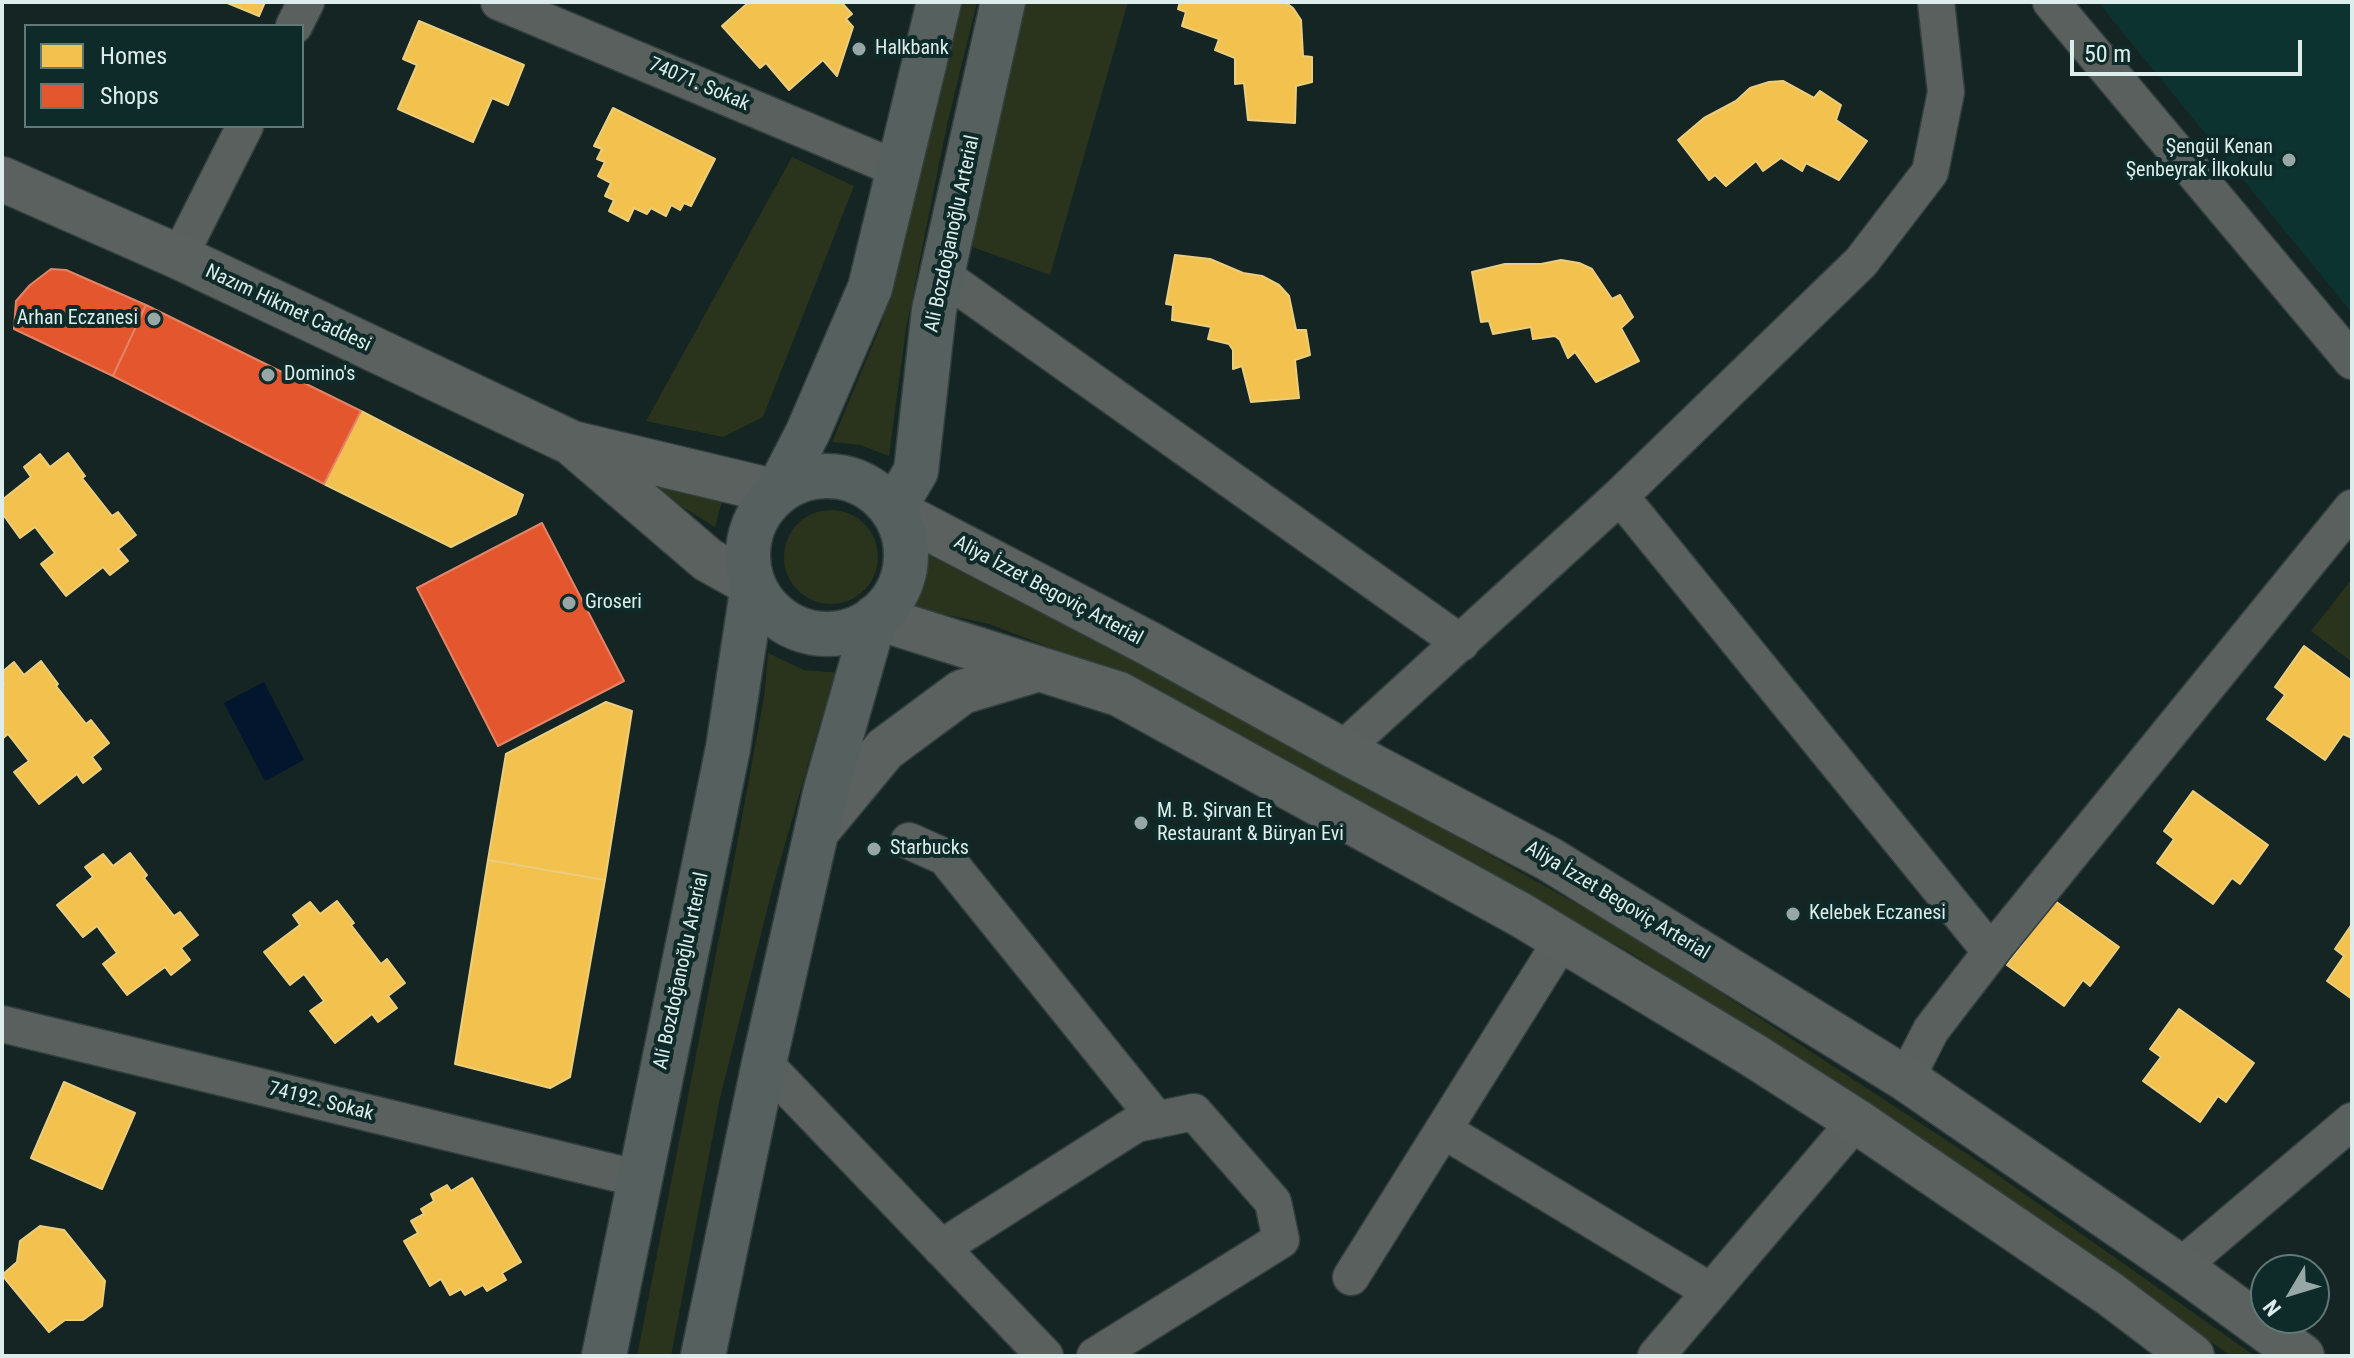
<!DOCTYPE html>
<html>
<head>
<meta charset="utf-8">
<style>
  body { margin:0 }
  #map { position:relative; width:2354px; height:1358px; overflow:hidden; background:#142523; font-family:"Roboto Condensed",sans-serif }
  canvas { display:block }
  .frame { position:absolute; inset:0; border:4px solid #dcedeb; pointer-events:none }
  .legend { position:absolute; left:24px; top:24px; width:280px; height:104px; box-sizing:border-box; background:#0e2b29; border:2px solid #607977; margin:0; padding:10px 14px; list-style:none; font-size:24px; color:#dcedeb }
  .legend li { display:flex; align-items:center; gap:16px; height:40px }
  .legend b { width:40px; border:2px solid #607977 }
  .north { position:absolute; left:2250px; top:1254px; width:80px; height:80px; box-sizing:border-box; background:#0e2b29; border:2px solid #607977; border-radius:50%; rotate:232deg; font-size:22px; font-weight:700; line-height:32px; text-align:center; color:#dcedeb }
  .north::after { content:''; display:block; margin:auto; width:28px; height:36px; background:#96a7a5; clip-path:polygon(50% 0,100% 100%,50% 72%,0 100%) }
  .scale { position:absolute; left:2070px; top:40px; width:232px; height:36px; box-sizing:border-box; border:4px solid #dcedeb; border-top:0; padding-left:10px; font-size:24px; line-height:28px; white-space:nowrap; color:#dcedeb; -webkit-text-stroke:6px #0e2b29; paint-order:stroke }
</style>
</head>
<body>
<div id="map">
<canvas width="2354" height="1358"></canvas>
<div class="frame"></div>
<ul class="legend">
<li><b style="height:22px;background:#f2c14e"></b>Homes</li>
<li><b style="height:22px;background:#e4572e"></b>Shops</li>
</ul>
<div class="north">N</div>
<div class="scale">50 m</div>
</div>
<script>
const c = document.querySelector('canvas').getContext('2d');
c.lineJoin = 'round';
function paint(path, color) { c.fillStyle = color; c.fill(path, 'evenodd'); }
function trace(path, color, width, dash) { c.strokeStyle = color; c.lineWidth = width; c.lineCap = dash ? 'butt' : 'round'; c.setLineDash(dash || []); c.stroke(path); }
function write(font, color, halo, rows, align = 'center') {
  c.font = font + ' "Roboto Condensed",sans-serif'; c.lineWidth = 8; c.setLineDash([]); c.textBaseline = 'middle'; c.strokeStyle = halo; c.fillStyle = color; for (const [text, x, y, turn = 0] of rows) {
    c.save(); c.translate(x, y); c.rotate((+turn || 0) * Math.PI / 180); c.textAlign = isNaN(turn) ? turn : align; if (halo) c.strokeText(text, 0, 0); c.fillText(text, 0, 0); c.restore();
  }
}
const built = new Path2D(`
  M2105 2H2352V313L2101 6Z`);
const green = new Path2D(`
  M960 2H977L947 125 906 329 889 456 860 445 832 442 881 325Z
  M1024 2H1128L1050 275 964 244Z
  M792 157 854 186 763 417 723 437 646 421Z
  M608 461 724 494 715 527Z
  M784 557a47 47 0 1 1 94 0a47 47 0 1 1-94 0Z
  M926 554 1266 729 1639 939 1972 1157 2255 1356H2231L1964 1169 1631 953 1255 744 1114 672 989 624 916 608Z
  M2352 579V662L2311 631Z
  M768 653 804 670 841 673 820 723 773 886 720 1098 671 1356H637L730 882 764 697Z`);
const water = new Path2D(`
  M264 682 304 760 265 781 224 703Z`);
const homes = new Path2D(`
  M225 2H265L259 16Z
  M749 2H841L852 14 846 19 853 27 837 76 823 60 789 90 766 63 760 68 722 26Z
  M1180 2H1285L1293 8 1301 20 1303 56 1312 57V82L1296 86 1295 123 1248 120 1244 83 1235 84V58L1215 50 1219 39 1182 26 1186 12 1178 9Z
  M419 21 524 65 508 105 492 98 473 142 398 109 417 65 403 59Z
  M1783 81 1814 98 1820 91 1841 105 1836 120 1867 141 1839 180 1806 163 1802 171 1781 158 1763 171 1756 161 1726 186 1715 175 1709 180 1678 140 1704 118 1736 101 1750 88 1769 82Z
  M613 108 715 159 691 206 684 203 680 210 671 205 666 216 651 208 647 214 634 208 628 221 609 211 614 200 605 196 611 183 598 176 605 162 597 159 602 149 594 146Z
  M1175 255 1210 259 1243 273 1262 276 1279 285 1289 296 1296 330H1306L1310 355 1295 360 1299 398 1251 402 1242 366 1233 369V350L1229 344 1208 339 1211 327 1172 320 1173 305 1166 304Z
  M1561 260 1579 263 1592 269 1612 299 1620 295 1633 317 1621 328 1639 361 1596 382 1575 352 1568 358 1560 340 1555 336 1533 339 1531 327 1493 334 1489 321 1481 322 1472 272 1505 264H1541Z
  M361 411 523 495 516 514 451 547 324 484Z
  M68 453 85 476 82 478 112 516 118 512 136 535 118 549 128 561 110 575 103 567 66 596 41 564 55 553 35 527 20 538 2 513V500L31 477 24 467 40 454 50 467Z
  M2304 646 2352 681V738L2343 734 2325 760 2267 719 2285 695 2275 687Z
  M41 661 58 684 56 686 86 724 91 720 109 743 92 757 101 769 83 783 77 774 39 804 14 772 29 761 8 734 2 739V687L4 685 2 672 14 662 24 675Z
  M606 702 632 711 605 880 488 860 506 754Z
  M2193 791 2268 845 2240 884 2232 878 2213 904 2157 863 2174 839 2164 831Z
  M130 853 147 875 144 878 174 916 180 912 198 935 181 948 190 960 171 975 165 967 127 995 103 964 117 953 97 926 83 937 57 905 93 877 85 867 103 854 113 866Z
  M488 860 605 880 570 1077 550 1088 455 1064Z
  M2044 893 2119 947 2090 986 2083 980 2064 1006 2007 965 2025 941 2015 933Z
  M337 901 354 923 351 925 381 964 387 959 405 983 388 996 397 1008 378 1022 372 1014 335 1043 310 1011 324 1001 304 974 290 985 264 952 300 925 293 915 310 902 320 914Z
  M2352 924V999L2327 981 2344 956 2335 949Z
  M2179 1009 2254 1063 2226 1102 2218 1096 2200 1122 2143 1081 2161 1057 2150 1049Z
  M64 1082 135 1113 102 1189 31 1158Z
  M472 1178 521 1262 502 1273 506 1280 487 1291 483 1285 465 1295 461 1289 450 1295 441 1279 430 1286 404 1241 418 1233 411 1221 424 1214 421 1209 434 1201 431 1194 447 1185 451 1191Z
  M40 1226 64 1230 105 1281 102 1306 83 1320H65L49 1332 2 1275 17 1262 20 1241Z`);
const shops = new Path2D(`
  M51 269 66 270 146 305 113 376 14 329 16 301 30 285Z
  M146 305 361 411 324 484 113 376Z
  M542 523 624 681 498 746 417 588Z`);
const street = new Path2D(`
  M499 2 898 169
  M2051 2 2352 361
  M294 26 306 2
  M179 257 245 126
  M942 275 1461 643
  M1620 496 1991 952
  M1342 750 1620 496 1861 262 1930 172 1946 92 1936 2
  M909 841 945 857 1157 1120
  M2 1024 640 1179
  M764 1063 1045 1356
  M1906 1079 1931 1030 1991 952 2352 508
  M1443 1130 1710 1291
  M941 1248 1136 1124 1194 1112 1273 1202 1281 1240 1095 1356
  M2180 1267 2352 1121
  M1351 1277 1562 940
  M1656 1356 1856 1121`);
const secondary = new Path2D(`
  M2 179 179 257 572 443 777 492
  M576 447 708 560 753 585
  M893 510 1148 643 1342 750 1549 859 1906 1079 2180 1267 2302 1356
  M875 617 1119 694 1521 915 1753 1055 1856 1121 2110 1294 2192 1356
  M817 831 885 749 962 692 1039 669`);
const primary = new Path2D(`
  M748 555a79 79 0 1 1 158 0a79 79 0 1 1-158 0Z
  M777 492 808 432 870 288 939 2
  M893 510 916 471 934 310 1003 2
  M604 1356 728 748 753 585
  M703 1356 764 1063 826 789 875 617`);
const markers = [
  [859,49,8,"#96a7a5"],
  [2289,160,8,"#96a7a5"],
  [154,319,8,"#96a7a5"],
  [268,375,8,"#96a7a5"],
  [569,603,8,"#96a7a5"],
  [1141,823,8,"#96a7a5"],
  [874,849,8,"#96a7a5"],
  [1793,914,8,"#96a7a5"]
];
const poiNames = [
  ["Halkbank",875,49],
  ["Şengül Kenan",2273,148,"right"],
  ["Şenbeyrak İlkokulu",2273,171,"right"],
  ["Arhan Eczanesi",138,319,"right"],
  ["Domino's",284,375],
  ["Groseri",585,603],
  ["M. B. Şirvan Et",1157,812],
  ["Restaurant & Büryan Evi",1157,835],
  ["Starbucks",890,849],
  ["Kelebek Eczanesi",1809,914]
];
const streetNames = [
  ["74071. Sokak",699,85,23],
  ["Ali Bozdoğanoğlu Arterial",953,234,-78],
  ["Nazım Hikmet Caddesi",288,309,25],
  ["Aliya İzzet Begoviç Arterial",1048,591,28],
  ["Aliya İzzet Begoviç Arterial",1617,901,31],
  ["Ali Bozdoğanoğlu Arterial",682,971,-78],
  ["74192. Sokak",321,1102,14]
];
paint(built, '#0d3330');
paint(green, '#2a331c');
paint(water, '#03162d');
paint(homes, '#f2c14e');
trace(homes, '#ebce7d', 2);
paint(shops, '#e4572e');
trace(shops, '#e28467', 2);
trace(street, '#323f3e', 39);
trace(secondary, '#323f3e', 47);
trace(primary, '#323f3e', 47);
trace(street, '#5a605d', 36);
trace(secondary, '#5a615f', 44);
trace(primary, '#56605e', 44);
for (const [x, y, r, color] of markers) { const dot = new Path2D(); dot.arc(x, y, r, 0, 2 * Math.PI); c.fillStyle = color; c.fill(dot); trace(dot, '#0e2b29', 3); }
write('20px', '#dcedeb', '#0e2b29', poiNames, 'left');
write('20px', '#dcedeb', '#0e2b29', streetNames);
</script>
</body>
</html>
